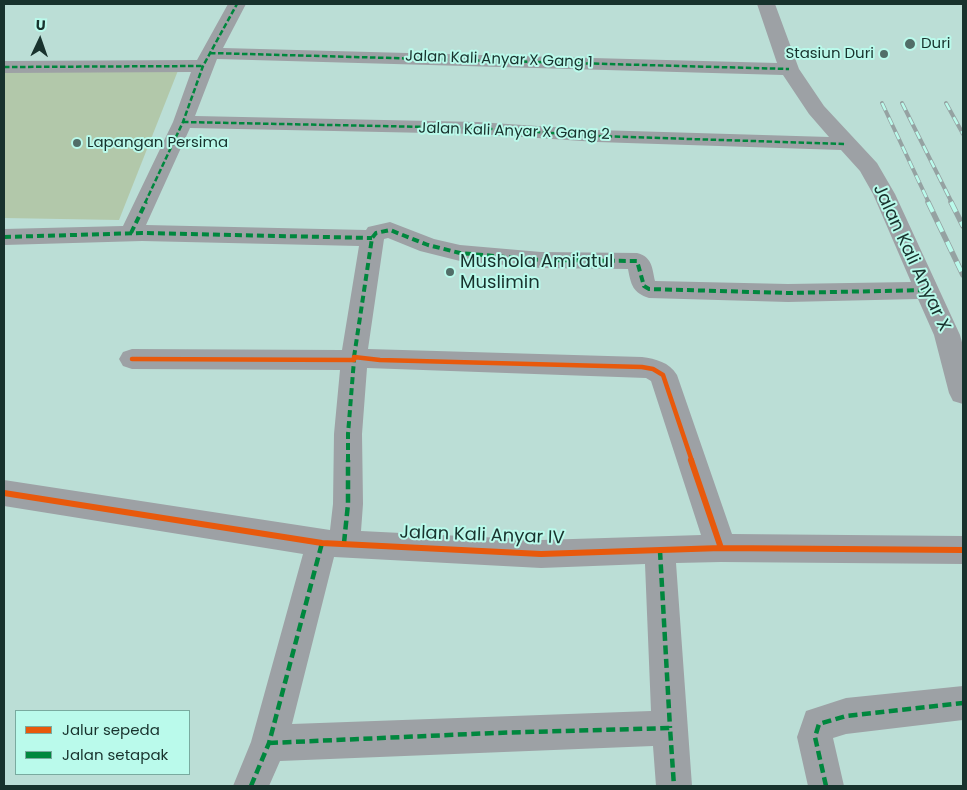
<!DOCTYPE html>
<html>
<head>
<meta charset="utf-8">
<style>
  body { margin:0 }
  #map { position:relative; width:967px; height:790px; overflow:hidden; background:#bbded6; font-family:Poppins,sans-serif }
  canvas { display:block }
  .frame { position:absolute; inset:0; border:5px solid #18322d; pointer-events:none }
  .legend { position:absolute; left:15px; top:710px; width:175px; height:65px; box-sizing:border-box; background:#bafaeb; border:1px solid #79aa9f; margin:0; padding:6px 9px; list-style:none; font-size:15px; color:#18322d }
  .legend li { display:flex; align-items:center; gap:10px; height:25px }
  .legend b { width:25px; border:1px solid #79aa9f }
  .north { position:absolute; left:15px; top:15px; width:50px; height:50px; -webkit-text-stroke:4px #bafaeb; paint-order:stroke; rotate:3deg; font-size:14px; font-weight:700; line-height:20px; text-align:center; color:#18322d }
  .north::after { content:''; display:block; margin:auto; width:18px; height:22px; background:#18322d; clip-path:polygon(50% 0,100% 100%,50% 72%,0 100%) }
</style>
</head>
<body>
<div id="map">
<canvas width="967" height="790"></canvas>
<div class="frame"></div>
<ul class="legend">
<li><b style="height:6px;background:#e8590c"></b>Jalur sepeda</li>
<li><b style="height:6px;background:#00873e"></b>Jalan setapak</li>
</ul>
<div class="north">U</div>
</div>
<script>
const c = document.querySelector('canvas').getContext('2d');
c.lineJoin = 'round';
function paint(path, color) { c.fillStyle = color; c.fill(path, 'evenodd'); }
function trace(path, color, width, dash) { c.strokeStyle = color; c.lineWidth = width; c.lineCap = dash ? 'butt' : 'round'; c.setLineDash(dash || []); c.stroke(path); }
function write(font, color, halo, rows, align = 'center') {
  c.font = font + ' Poppins,sans-serif'; c.lineWidth = 4; c.setLineDash([]); c.textBaseline = 'middle'; c.strokeStyle = halo; c.fillStyle = color; for (const [text, x, y, turn = 0] of rows) {
    c.save(); c.translate(x, y); c.rotate((+turn || 0) * Math.PI / 180); c.textAlign = isNaN(turn) ? turn : align; if (halo) c.strokeText(text, 0, 0); c.fillText(text, 0, 0); c.restore();
  }
}
const green = new Path2D(`
  M4 67 179 68 119 220 4 218Z`);
const minor = new Path2D(`
  M228 4H246L223 48 777 63 757 4H775L799 69 824 106 877 163 895 194 960 335 963 346V404L953 401 949 393 934 335 918 299 788 302 649 298C633 293 631 285 628 269L541 268 460 261 420 251 388 238 384 239 368 349 642 357C656 359 669 362 677 375L732 534 963 536V564L721 562 676 563 692 786H656L653 746 280 761 269 786H233L251 742 303 554 4 506V480L330 530 333 504 334 434 340 370 132 369 123 366 119 359 123 352 132 349 342 350 359 246 142 241 4 245V229L123 226 173 122 191 72 4 73V61L197 60ZM217 59 783 75 809 114 829 137 597 130 478 122 195 116ZM190 128 478 134 597 142 841 150 860 171 873 194 911 282 788 284 655 281C652 267 652 257 637 253L541 252 460 245 434 239 390 222 368 227 366 230 146 225ZM367 368 646 378 651 381 701 535 541 540 361 531 363 504 362 434ZM334 557 541 568 645 564 651 711 292 724Z
  M963 686V720L846 734 833 738 844 786H808L797 737 806 711 846 698Z`);
const railFar1 = new Path2D(`
  M882 103 929 203
  M902 103 952 203
  M946 103 963 134`);
const rail = new Path2D(`
  M928 202 963 275
  M951 202 963 226`);
const quietFar2 = new Path2D(`
  M210 53 789 69
  M4 67 203 66
  M183 122 478 128 597 136 846 144
  M145 203 183 122 203 66 237 4`);
const quietFar1 = new Path2D(`
  M131 233 146 202
  M4 237 142 233 372 238
  M354 357 372 238 376 233 390 230 428 245 460 253 541 260 637 261 644 286 649 289 788 293 927 290
  M348 461V434L354 360`);
const quiet = new Path2D(`
  M344 543 348 504V460
  M660 551 670 728
  M269 743 494 733 670 728 674 786
  M251 786 269 743 322 543
  M826 786 815 737 819 724 846 716 963 703`);
const cyclewayFar1 = new Path2D(`
  M132 359 354 360V357L380 360 642 367 653 369 663 375 692 461`);
const cycleway = new Path2D(`
  M691 460 721 548
  M4 493 322 543 541 554 721 548 963 550`);
const markers = [
  [910,44,6,"#516e68"],
  [884,54,5,"#516e68"],
  [77,143,5,"#516e68"],
  [450,272,5,"#516e68"]
];
const farPoinames = [
  ["Duri",921,44],
  ["Stasiun Duri",874,54,"right"],
  ["Lapangan Persima",87,143]
];
const farStreetnames = [
  ["Jalan Kali Anyar X Gang 1",499,60,2],
  ["Jalan Kali Anyar X Gang 2",514,132,2]
];
const streetNames = [
  ["Jalan Kali Anyar X",911,258,65],
  ["Jalan Kali Anyar IV",482,536,2]
];
const poiNames = [
  ["Mushola Ami'atul",460,262],
  ["Muslimin",460,283]
];
paint(green, '#b2c8aa');
paint(minor, '#9da1a5');
trace(railFar1, '#95a2a2', 4);
trace(rail, '#95a2a2', 5.5);
trace(railFar1, '#bafaeb', 2.5, [8]);
trace(rail, '#bafaeb', 4, [11]);
trace(quietFar2, '#00873e', 2.5, [5.5, 2.5]);
trace(quietFar1, '#00873e', 4, [7, 4]);
trace(quiet, '#00873e', 4.5, [9, 4.5]);
trace(cyclewayFar1, '#e8590c', 4.5);
trace(cycleway, '#e8590c', 6);
for (const [x, y, r, color] of markers) { const dot = new Path2D(); dot.arc(x, y, r, 0, 2 * Math.PI); c.fillStyle = color; c.fill(dot); trace(dot, '#bafaeb', 2); }
write('15px', '#18322d', '#bafaeb', farPoinames, 'left');
write('15px', '#18322d', '#bafaeb', farStreetnames);
write('18px', '#18322d', '#bafaeb', streetNames);
write('18px', '#18322d', '#bafaeb', poiNames, 'left');
</script>
</body>
</html>
